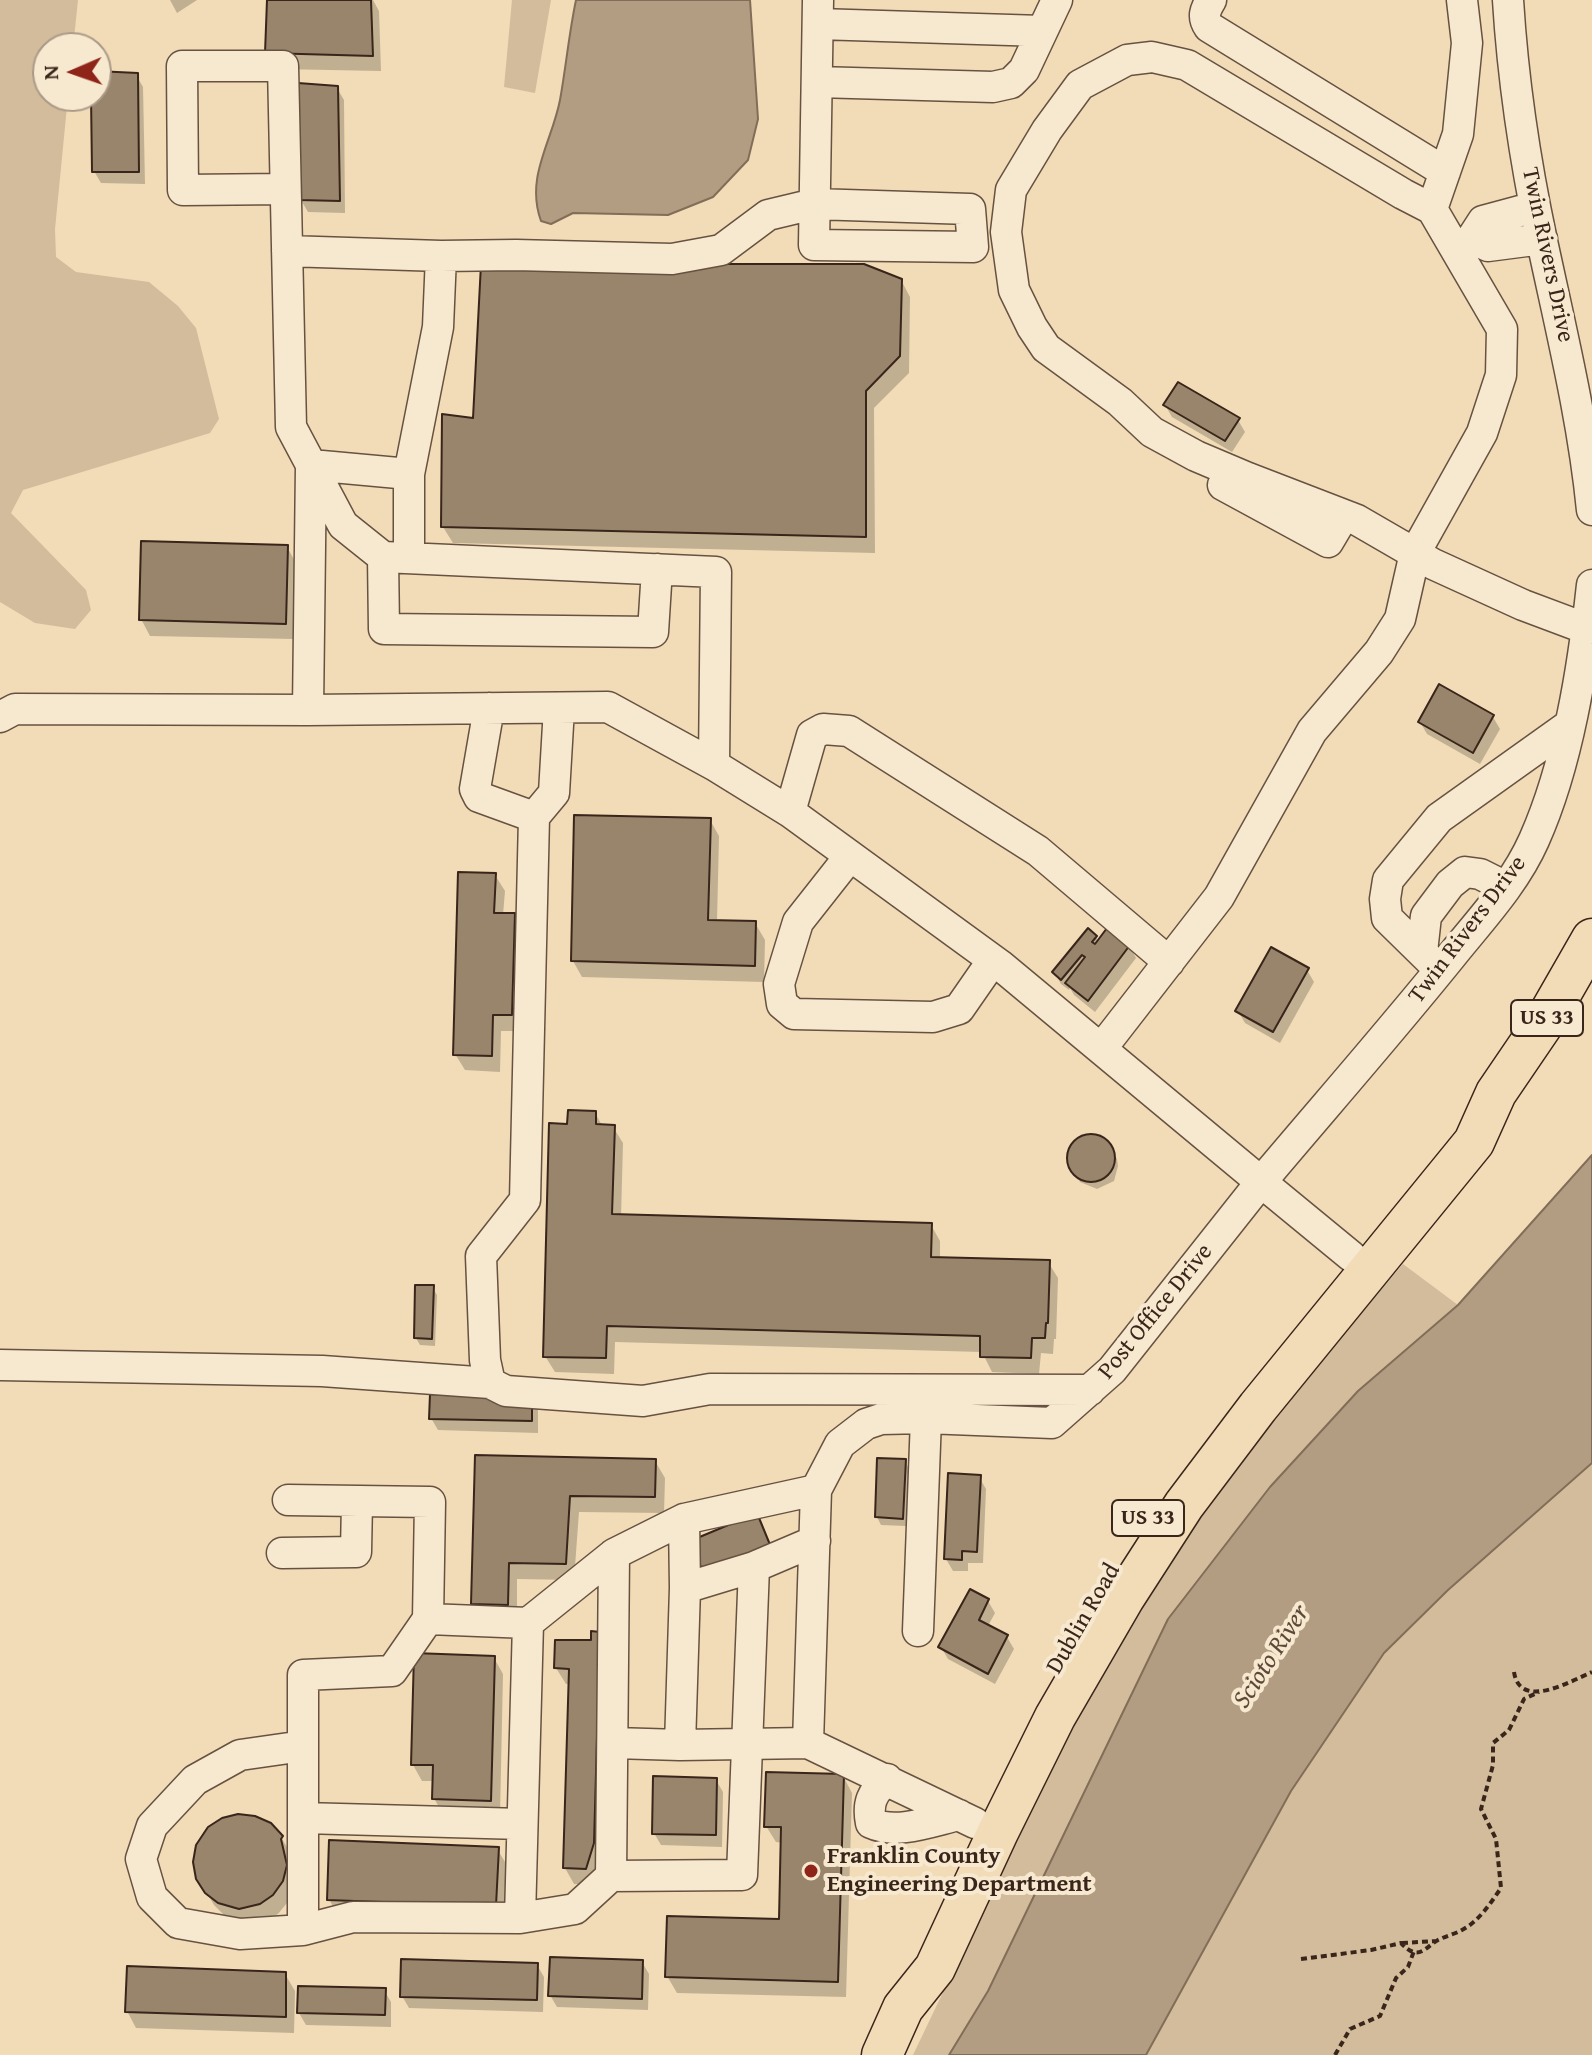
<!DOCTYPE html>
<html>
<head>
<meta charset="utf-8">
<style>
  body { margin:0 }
  #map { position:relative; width:1592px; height:2055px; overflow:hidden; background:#f2dbb7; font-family:"Gentium Book Plus",serif }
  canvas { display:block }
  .north { position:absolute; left:32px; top:32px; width:80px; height:80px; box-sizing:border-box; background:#f7e8d0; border:2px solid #ab9a87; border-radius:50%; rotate:268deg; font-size:22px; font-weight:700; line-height:32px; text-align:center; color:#39251a }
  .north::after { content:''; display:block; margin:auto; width:28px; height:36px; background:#8f2418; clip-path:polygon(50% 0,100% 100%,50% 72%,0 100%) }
</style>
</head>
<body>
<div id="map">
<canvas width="1592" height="2055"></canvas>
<div class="north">N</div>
</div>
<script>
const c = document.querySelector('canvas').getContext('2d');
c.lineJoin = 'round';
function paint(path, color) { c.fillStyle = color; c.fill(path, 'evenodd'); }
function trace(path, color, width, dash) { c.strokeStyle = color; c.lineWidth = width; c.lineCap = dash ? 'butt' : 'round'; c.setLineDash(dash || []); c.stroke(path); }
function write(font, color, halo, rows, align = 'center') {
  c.font = font + ' "Gentium Book Plus",serif'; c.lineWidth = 8; c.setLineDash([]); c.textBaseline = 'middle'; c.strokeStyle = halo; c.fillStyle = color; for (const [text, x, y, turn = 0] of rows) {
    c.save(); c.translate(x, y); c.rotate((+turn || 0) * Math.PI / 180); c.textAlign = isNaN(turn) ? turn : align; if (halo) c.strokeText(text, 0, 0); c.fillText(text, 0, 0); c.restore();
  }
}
const green = new Path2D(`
  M0 0H78L73 48H48V96H68L55 229 56 257 76 272 149 282 178 306 196 328 219 419 210 433 23 490 11 513 86 590 91 610 75 629 35 623 0 602Z
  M512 0H551L535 93 504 87Z
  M1403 1264 1458 1305 1358 1391 1270 1487 1168 1619 988 1991 949 2055H913L1066 1735 1209 1493Z
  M1592 1463V2055H1146L1291 1791 1384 1653 1448 1590Z`);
const water = new Path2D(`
  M576 0H750L758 119 748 160 713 197 668 215 573 213 551 224 541 221C525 177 552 142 560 100 566 67 569 33 576 0Z
  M1592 1155V1463L1448 1590 1384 1653 1291 1791 1146 2055H949L988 1991 1168 1619 1270 1487 1358 1391 1458 1305Z`);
const shadow = new Path2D(`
  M170 0H197L177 13Z
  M269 0H373L379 11 381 71 277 69Z
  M96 73 136 75 143 87 145 184 101 183 94 171 93 96H96Z
  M337 88 344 100 345 213 308 212 301 200Z
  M901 280 910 297 909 373 874 408 875 553 453 543 443 527 475 420Z
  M1165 405 1238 420 1245 432 1232 452 1172 417Z
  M287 547 296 563 294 639 150 636 141 619Z
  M1493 717 1500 729 1480 764 1427 734 1420 722Z
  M710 820 719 836 717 922 755 923 765 940 764 982 582 977 573 961Z
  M495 875 505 891 503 915H514L524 932 520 1031H501L500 1072 465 1070 455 1054Z
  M1096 937 1098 942 1129 946 1136 958 1095 1012 1074 995 1070 988 1069 990 1061 984 1054 972Z
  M1307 970 1314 982 1280 1043 1245 1023 1238 1011Z
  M595 1113 603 1127H613L623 1143 621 1217 931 1225 940 1241V1259L1048 1262 1058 1278 1056 1339H1054L1053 1354 1041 1353 1039 1374 992 1372 982 1352 615 1342 614 1374 555 1372 545 1356 569 1126Z
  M1090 1136 1105 1141 1117 1159 1118 1166 1114 1181 1097 1189 1080 1182 1069 1159 1074 1145Z
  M432 1287 437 1295 435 1346 420 1345 416 1338Z
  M531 1398 538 1410V1433L438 1430 431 1418Z
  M477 1457 655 1461 665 1478 664 1513 579 1512 574 1580 517 1579V1621L483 1619 473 1603Z
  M905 1461 909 1469 906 1526 881 1525 877 1517Z
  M979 1477 986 1489 983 1563H968V1571H953L946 1559Z
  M988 1601 995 1613 988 1626 1007 1637 1014 1649 995 1684 948 1659 941 1647Z
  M599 1634 601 1866 595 1885 574 1884 565 1868 570 1684H566L556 1668 593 1642Z
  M494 1658 503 1674 500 1816 443 1815 434 1798V1781H422L413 1765Z
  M843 1776 852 1793 846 1997 677 1993 667 1976 781 1921 783 1843 776 1842 766 1826Z
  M716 1780 723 1792 722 1847 661 1845 654 1833Z
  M281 1837 291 1854V1898L278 1914 259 1924 225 1916 214 1905 204 1888Z
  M497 1849 507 1865 505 1922 338 1916 329 1899Z
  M642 1962 649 1974 648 2010 557 2007 550 1995Z
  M537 1965 544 1977 543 2012 409 2008 402 1996Z
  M285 1974 295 1991 294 2033 136 2028 127 2011Z
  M384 1990 391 2002V2027L306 2025 299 2013Z`);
const building = new Path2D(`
  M267 0H371L373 56 265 53Z
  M96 71 138 73 139 172H92L91 96H96Z
  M298 83 338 86 340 201 299 200Z
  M481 264H864L902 279 900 356 866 391V537L441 527 442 414 473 418Z
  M1178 382 1240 418 1225 441 1163 405Z
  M141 541 288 545 286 624 139 620Z
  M1439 684 1494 715 1473 753 1418 722Z
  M574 815 711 818 708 920 756 921 755 966 571 961Z
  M458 872 496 873 494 913H515L512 1015H493L492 1056 453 1055Z
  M1088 928 1097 936 1092 942 1095 944 1107 928 1130 945 1088 1001 1065 983 1085 957 1082 955 1061 980 1052 972Z
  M1271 947 1309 968 1273 1032 1235 1011Z
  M568 1110 596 1111V1124L615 1125 612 1214 932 1223 931 1257 1050 1260 1048 1323H1046L1045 1338H1032L1031 1358 980 1357V1336L607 1326 606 1358 543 1357 549 1123 567 1124Z
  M1067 1158a24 24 0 1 1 48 0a24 24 0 1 1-48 0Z
  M415 1285H434L432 1339 414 1338Z
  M430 1394 532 1396V1421L429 1419Z
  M475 1455 656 1459 655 1497 570 1496 566 1564 509 1563 508 1605 471 1604Z
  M877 1458 906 1459 903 1519 875 1517Z
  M948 1473 981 1475 977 1552 962 1551V1560L944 1559Z
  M757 1513 773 1552 706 1579 690 1541Z
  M970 1589 989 1599 979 1620 1008 1635 988 1674 938 1647Z
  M591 1631 600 1632 594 1843 586 1869 563 1868 569 1669 554 1668 555 1640H591Z
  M414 1653 495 1656 491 1801 432 1799 433 1765H411Z
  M766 1772 844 1774 838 1982 665 1977 667 1916 779 1919 781 1827H764Z
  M653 1776 717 1778 716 1835 652 1834Z
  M238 1814 255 1816 271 1823 283 1836 281 1839 287 1865 283 1881 273 1895 260 1904 239 1909 218 1903 205 1893 196 1879 193 1862 196 1845 208 1827 222 1818Z
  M329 1840 499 1847 496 1906 327 1900Z
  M550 1957 643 1960 642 1999 548 1996Z
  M401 1959 538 1963 537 2000 400 1997Z
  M127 1966 286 1972V2017L125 2012Z
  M298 1986 386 1988 385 2015 297 2013Z`);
const path = new Path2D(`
  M1514 1672C1520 1711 1571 1681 1592 1672
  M1402 1943 1436 1941
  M1301 1959 1371 1950 1401 1943C1419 1962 1424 1948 1438 1940 1446 1936 1455 1934 1462 1930 1479 1921 1490 1904 1501 1888L1496 1839 1481 1809 1493 1765V1743L1509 1730 1524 1699 1539 1692
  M1335 2055 1350 2029 1380 2016 1396 1978 1408 1967 1414 1951`);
const minor = new Path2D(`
  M1211 0C1205 10 1202 17 1209 27L1445 172
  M1508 0C1513 81 1525 161 1542 241 1561 330 1583 419 1592 510
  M818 24 1042 31
  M817 82 993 87 1011 83 1024 70 1057 0
  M285 189 183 190 182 66H283L291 427 343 525 383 557
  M1535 207 1483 221 1472 238 1488 246 1542 239
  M1432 209 1403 194 1187 65 1152 57 1127 60 1080 85 1047 130 1011 190 1006 232 1014 290 1032 327 1046 348 1120 402 1152 432 1196 456 1248 478 1357 520 1433 564 1523 605 1587 629
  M287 251 441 256
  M409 474 438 327 441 256 516 255 672 259 721 250 768 215 814 204 970 209 973 247 814 245 818 0
  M1223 485 1328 542 1344 515
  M657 569 653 632 384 629 383 557 716 572 714 765
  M489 708 475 789 479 797 534 817
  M559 708 554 793 534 817 525 1200 481 1256 485 1360 490 1383 506 1391 643 1401 710 1389 1090 1390
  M308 710 311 465 409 474V558
  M0 717 15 709 308 710 608 707 714 765 790 812 1000 965 1261 1182C1325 1106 1391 1031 1453 954 1482 918 1515 883 1534 840 1568 764 1583 668 1592 585
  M790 812 812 735 823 729 849 731 1038 851 1169 962
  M850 856 798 922 779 984 782 1004 794 1014 933 1017 959 1009 993 960
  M1422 952 1426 916 1450 884 1465 872 1480 874 1506 887
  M1440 970 1387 918 1385 899 1388 880 1439 818 1568 726
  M1101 1049 1219 897 1312 731 1379 652 1400 619 1415 553 1482 433 1501 375 1502 329 1432 209 1458 134 1467 43 1462 0
  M0 1365 322 1371 490 1383
  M288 1500 430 1502 428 1619
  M815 1541 754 1567 742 1875 611 1876 614 1554 684 1519 816 1490
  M282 1553 356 1552 357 1501
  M685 1588 754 1567
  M528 1623 428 1619 392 1671 303 1675V1746L240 1755 195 1780 152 1826 141 1859 152 1897 178 1923 240 1934 303 1930 353 1917 520 1918 575 1909 611 1876
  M918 1631 926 1418
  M614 1743 680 1745 808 1743 975 1823
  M808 1743 816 1490 840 1444 866 1424 881 1419 926 1418 1052 1423 1112 1370 1261 1182 1351 1256
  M680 1745 685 1588 684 1519
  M887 1779C872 1793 867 1803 871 1823 897 1835 932 1821 959 1815
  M303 1818 522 1824
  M520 1918 528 1623 614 1554
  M303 1930V1746`);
const major = new Path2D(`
  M882 2055 903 2008 935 1968 998 1832 1055 1717 1124 1598 1184 1505 1258 1407 1474 1142 1496 1093 1545 1021 1592 939`);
const markers = [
  [811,1871,8,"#8f2418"]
];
const shields = [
  [1547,1018,72],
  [1148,1518,72]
];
const shieldNames = [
  ["US 33",1547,1018],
  ["US 33",1148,1518]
];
const streetNames = [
  ["Twin Rivers Drive",1547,255,78],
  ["Twin Rivers Drive",1468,930,-53],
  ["Post Office Drive",1156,1312,-51],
  ["Dublin Road",1084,1619,-60]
];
const poiNames = [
  ["Franklin County",827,1857],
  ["Engineering Department",827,1885]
];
const waterNames = [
  ["Scioto River",1272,1657,-57]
];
paint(green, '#d3bc9c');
paint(water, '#b39d82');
trace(water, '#826d58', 2);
paint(shadow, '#0003');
paint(building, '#99846c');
trace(building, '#39251a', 2);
trace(minor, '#675241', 33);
trace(major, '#39251a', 43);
trace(path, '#39251a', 4, [6, 4]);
trace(minor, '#f7e8d0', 30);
trace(major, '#f2dbb7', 40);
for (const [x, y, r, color] of markers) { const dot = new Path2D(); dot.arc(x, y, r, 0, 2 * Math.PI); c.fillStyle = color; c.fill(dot); trace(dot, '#f7e8d0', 3); }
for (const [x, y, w] of shields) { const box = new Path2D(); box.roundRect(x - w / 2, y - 18, w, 36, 6); c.fillStyle = '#f7e8d0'; c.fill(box); trace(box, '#39251a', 2); }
write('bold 22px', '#39251a', null, shieldNames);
write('24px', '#39251a', '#f7e8d0', streetNames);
write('bold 24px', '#39251a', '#f7e8d0', poiNames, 'left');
write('italic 26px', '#5e4939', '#f7e8d0', waterNames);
</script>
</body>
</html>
